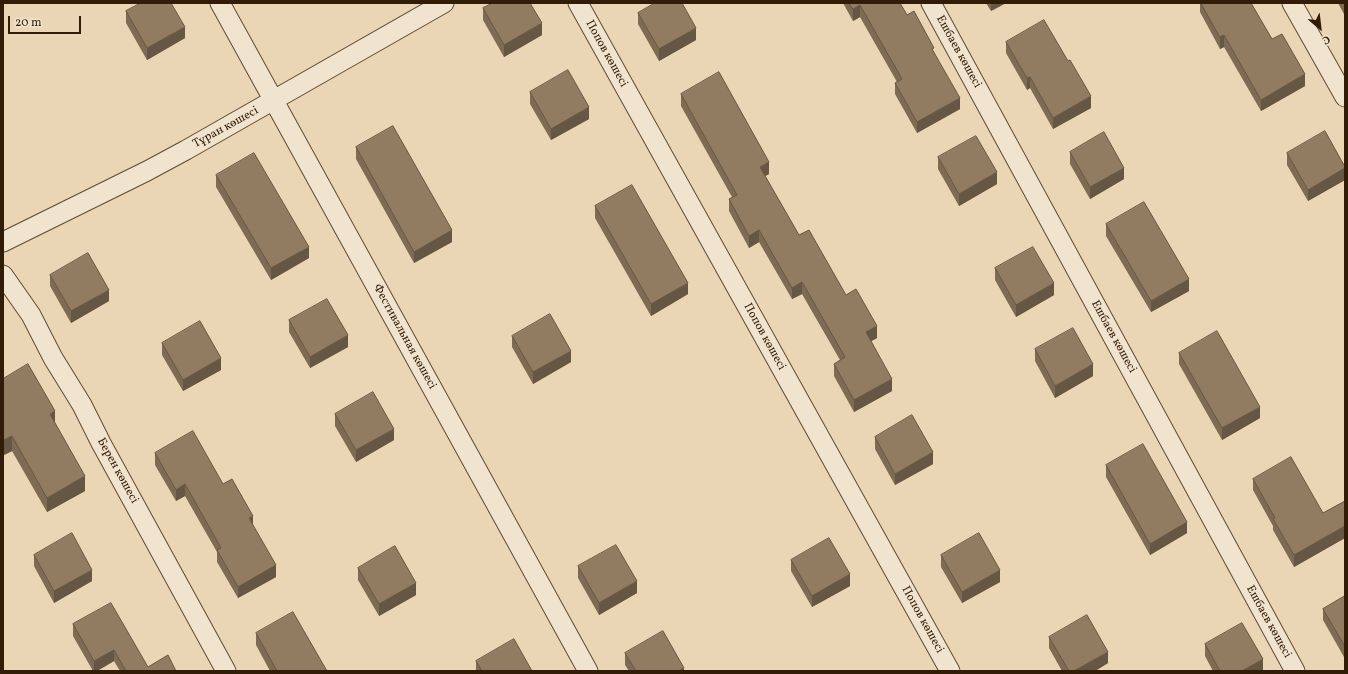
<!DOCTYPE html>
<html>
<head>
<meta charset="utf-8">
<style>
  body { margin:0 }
  #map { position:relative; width:1348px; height:674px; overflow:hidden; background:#ead5b4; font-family:Vollkorn,serif }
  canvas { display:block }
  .frame { position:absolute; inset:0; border:4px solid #311c08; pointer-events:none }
  .north { position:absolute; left:1300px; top:8px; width:40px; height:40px; -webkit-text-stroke:3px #f1e4ce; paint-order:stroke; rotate:152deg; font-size:11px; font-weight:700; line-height:16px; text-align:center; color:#311c08 }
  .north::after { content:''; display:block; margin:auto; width:14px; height:18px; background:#311c08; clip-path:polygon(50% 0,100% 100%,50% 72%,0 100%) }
  .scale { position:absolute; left:8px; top:16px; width:73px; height:18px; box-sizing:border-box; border:2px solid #311c08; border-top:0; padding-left:5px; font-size:12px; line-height:14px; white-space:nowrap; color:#311c08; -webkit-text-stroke:3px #f1e4ce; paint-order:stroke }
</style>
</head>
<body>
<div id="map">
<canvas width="1348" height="674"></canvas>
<div class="frame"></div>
<div class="north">С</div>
<div class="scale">20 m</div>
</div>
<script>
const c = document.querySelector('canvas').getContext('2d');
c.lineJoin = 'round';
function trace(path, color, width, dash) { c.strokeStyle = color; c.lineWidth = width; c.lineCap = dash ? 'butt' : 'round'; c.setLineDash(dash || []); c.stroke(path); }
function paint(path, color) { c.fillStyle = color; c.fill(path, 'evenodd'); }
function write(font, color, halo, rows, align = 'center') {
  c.font = font + ' Vollkorn,serif'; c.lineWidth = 4; c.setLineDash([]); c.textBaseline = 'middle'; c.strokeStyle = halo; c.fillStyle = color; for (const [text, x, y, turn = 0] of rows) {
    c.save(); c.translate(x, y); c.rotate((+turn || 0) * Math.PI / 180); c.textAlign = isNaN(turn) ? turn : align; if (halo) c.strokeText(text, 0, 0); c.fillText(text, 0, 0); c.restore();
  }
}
const minor = new Path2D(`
  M220 3 588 671
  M578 3 950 671
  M931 3 1295 671
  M1292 3 1345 97
  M3 242 147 171 186 150 444 3
  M3 275 31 315 53 358 82 405 101 443 226 671`);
const wall = new Path2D(`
  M843 3H900L907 15 934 52 960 109 917 133 895 94V83L897 82 860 17 853 21Z
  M986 3H1006L991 11Z
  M1200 3H1251L1272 39 1305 86 1261 111 1224 47 1220 49 1200 12Z
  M1338 3H1345V16Z
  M483 8 542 35 504 57 483 20Z
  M126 11 185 38 147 60 126 23Z
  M638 13 696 40 659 61 638 24Z
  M1006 42 1091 108 1053 129 1030 88 1027 90 1006 53Z
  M530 92 589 119 551 140 530 104Z
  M681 94 769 174 765 176 799 235 846 295 877 338 871 341 892 391 854 412 834 376V364L840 360 802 294 792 299 759 242 749 248 729 211V199L732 197 681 106Z
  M356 147 452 242 414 263 356 159Z
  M1070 152 1124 179 1090 199 1070 164Z
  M1287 153 1345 167V180L1308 201 1287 165Z
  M938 157 997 184 959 206 938 169Z
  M216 175 309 258 271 280 216 187Z
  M595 206 688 294 651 316 595 218Z
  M1106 224 1189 291 1151 312 1106 236Z
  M995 268 1054 295 1016 317 995 280Z
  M50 275 109 301 71 323 50 286Z
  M289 320 348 347 310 368 289 332Z
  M512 336 571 362 533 384 512 347Z
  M162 343 221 370 183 391 162 355Z
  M1035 349 1093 376 1055 398 1035 361Z
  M1179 353 1260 418 1222 440 1179 364Z
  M3 379 55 424 85 491 47 512 12 451 4 455 3 453Z
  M335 414 394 440 356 462 335 426Z
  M875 437 933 464 895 485 875 449Z
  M155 453 223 484 253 526 276 577 238 598 217 562V552L185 496 176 501 155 465Z
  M1106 465 1187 533 1150 555 1106 477Z
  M1253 479 1323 513 1345 501V538L1294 567 1273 530V526L1253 490Z
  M34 555 92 581 54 603 34 566Z
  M941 555 1000 582 962 603 941 567Z
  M791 560 850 586 812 607 791 571Z
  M578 566 637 593 599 615 578 578Z
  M358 568 416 595 379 616 358 580Z
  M1345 596V656L1344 657 1323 620V609Z
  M73 624 148 667 176 671H120L114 661 97 671H93L73 636Z
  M256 633 327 671H270L256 645Z
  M1049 637 1108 663 1095 671H1062L1049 648Z
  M1205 644 1263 671H1213L1205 656Z
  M625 653 684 671H629L625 665Z
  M476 661 532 671H476Z`);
const shadedWall = new Path2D(`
  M991 3H1006L991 11Z
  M860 5V17L853 21V9Z
  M542 23V35L504 57V45Z
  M185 27V38L147 60V48Z
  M696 28V40L659 61V49Z
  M1224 35V47L1220 49V37Z
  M1305 74V86L1261 111V100Z
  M1030 77V88L1027 90V78Z
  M1091 96V108L1053 129V118Z
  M960 98V109L917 133V122Z
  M589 107V119L551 140V129Z
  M769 162V174L760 179V167Z
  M1124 168V179L1090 199V187Z
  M1345 168V180L1308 201V190Z
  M997 172V184L959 206V194Z
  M452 230V242L414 263V252Z
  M759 230V242L749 248V236Z
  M309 247V258L271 280V268Z
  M1189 279V291L1151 312V301Z
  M802 282V294L792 299V288Z
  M688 283V294L651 316V304Z
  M1054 283V295L1016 317V305Z
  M109 290V301L71 323V311Z
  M877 326V338L866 344V332Z
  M348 335V347L310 368V357Z
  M571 351V362L533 384V372Z
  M221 358V370L183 391V380Z
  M1093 364V376L1055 398V386Z
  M892 379V391L854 412V400Z
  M1260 407V418L1222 440V428Z
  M55 411V426L50 414Z
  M394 429V440L356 462V450Z
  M12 436V451L4 455V440Z
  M933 452V464L895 485V474Z
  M85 476V491L47 512V498Z
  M185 484V496L176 501V490Z
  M253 516V527L249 518Z
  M1187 522V533L1150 555V544Z
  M1345 526V538L1294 567V555Z
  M276 565V577L238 598V587Z
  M92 570V581L54 603V591Z
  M1000 570V582L962 603V592Z
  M850 574V586L812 607V596Z
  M637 581V593L599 615V603Z
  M416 583V595L379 616V604Z
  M1344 645H1345V656L1344 657Z
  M114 650V661L97 671H94V661Z
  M1108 652V663L1095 671H1074Z
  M1263 659V671H1242Z
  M684 668V671H678Z`);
const building = new Path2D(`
  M141 3H171L185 27 147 48 126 11Z
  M493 3H530L542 23 504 45 483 8Z
  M655 3H682L696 28 659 49 638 13Z
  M849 3H900L907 15 914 11 934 48 932 49 960 98 917 122 895 83 902 79 860 5 853 9Z
  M1201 3H1251L1272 39 1282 34 1305 74 1261 100 1224 35 1220 37Z
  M1044 20 1068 61 1070 60 1091 96 1053 118 1030 77 1027 78 1006 42Z
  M568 70 589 107 551 129 530 92Z
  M719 72 769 162 760 167 799 235 809 230 846 295 856 289 877 326 866 332 892 379 854 400 834 364 845 357 802 282 792 288 759 230 749 236 729 199 737 195 681 94Z
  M393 126 452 230 414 252 356 147Z
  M1325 131 1345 167V168L1308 190 1287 153Z
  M1104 132 1124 168 1090 187 1070 152Z
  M976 136 997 172 959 194 938 157Z
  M254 153 309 247 271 268 216 175Z
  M632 185 688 283 651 304 595 206Z
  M1144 202 1189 279 1151 301 1106 224Z
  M1033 247 1054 283 1016 305 995 268Z
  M88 253 109 290 71 311 50 275Z
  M327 299 348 335 310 357 289 320Z
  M550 314 571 351 533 372 512 336Z
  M200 321 221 358 183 380 162 343Z
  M1073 328 1093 364 1055 386 1035 349Z
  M1217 331 1260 407 1222 428 1179 353Z
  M28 364 55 411 50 414 85 476 47 498 12 436 4 440 3 438V379Z
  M373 392 394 429 356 450 335 414Z
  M912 415 933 452 895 474 875 437Z
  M193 431 223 484 232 479 253 516 249 518 276 565 238 587 217 550 221 548 185 484 176 490 155 453Z
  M1143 444 1187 522 1150 544 1106 465Z
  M1291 457 1323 513 1345 501V526L1294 555 1273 519 1275 518 1253 479Z
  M72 533 92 570 54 591 34 555Z
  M979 533 1000 570 962 592 941 555Z
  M829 538 850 574 812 596 791 560Z
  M616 545 637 581 599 603 578 566Z
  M395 546 416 583 379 604 358 568Z
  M1345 596V645H1344L1323 609Z
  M111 603 148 667 168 655 176 671H126L114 650 94 661 73 624Z
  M293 612 327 671H277L256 633Z
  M1087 615 1108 652 1074 671H1069L1049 637Z
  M1242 623 1263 659 1242 671H1220L1205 644Z
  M663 631 684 668 678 671H636L625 653Z
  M514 639 532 671H482L476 661Z`);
const streetNames = [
  ["Ешбаев көшесі",958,52,61],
  ["Попов көшесі",606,54,61],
  ["Тұран көшесі",226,128,-29],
  ["Фестивальная көшесі",404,337,61],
  ["Попов көшесі",764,337,61],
  ["Ешбаев көшесі",1113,337,61],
  ["Берен көшесі",117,471,61],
  ["Попов көшесі",922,620,61],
  ["Ешбаев көшесі",1268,622,61]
];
trace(minor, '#5f4a33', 21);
trace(minor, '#f1e4ce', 19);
paint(wall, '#7d6b53');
paint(shadedWall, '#665744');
paint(building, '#917c61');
trace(building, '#665744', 1);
write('12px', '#311c08', '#f1e4ce', streetNames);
</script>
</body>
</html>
